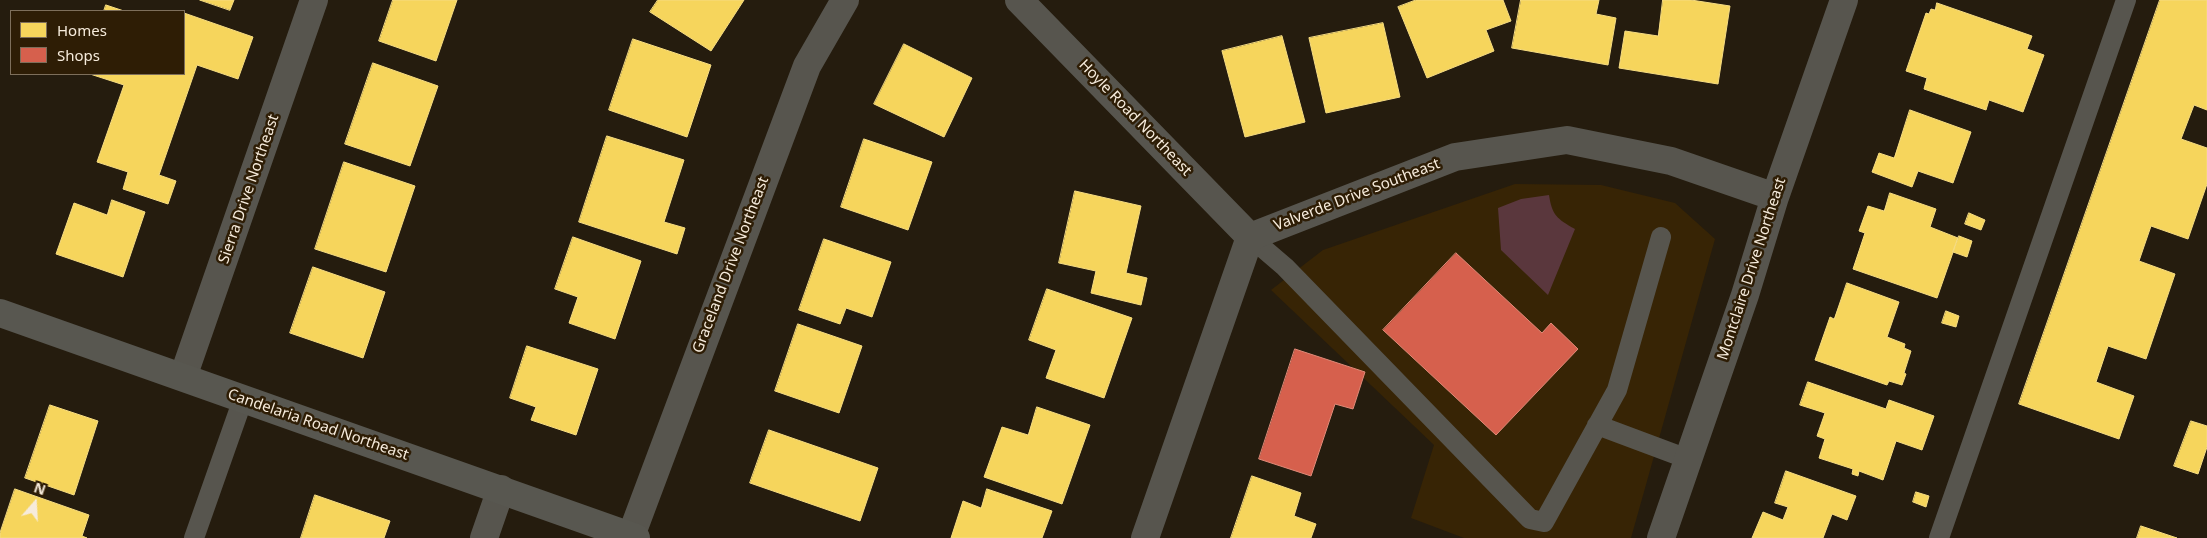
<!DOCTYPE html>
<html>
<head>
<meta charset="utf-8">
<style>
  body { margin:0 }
  #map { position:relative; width:2207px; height:538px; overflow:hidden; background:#251c0e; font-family:"Noto Sans",sans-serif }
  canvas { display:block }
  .legend { position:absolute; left:10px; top:10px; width:175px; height:65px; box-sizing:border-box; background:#2e1d05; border:1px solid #7e6f5b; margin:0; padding:6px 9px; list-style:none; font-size:15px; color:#f6ebdc }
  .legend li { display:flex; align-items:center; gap:10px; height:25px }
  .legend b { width:25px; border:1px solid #7e6f5b }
  .north { position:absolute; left:10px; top:478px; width:50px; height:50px; -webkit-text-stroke:4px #2e1d05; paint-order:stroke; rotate:19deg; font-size:14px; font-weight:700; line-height:20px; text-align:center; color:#f6ebdc }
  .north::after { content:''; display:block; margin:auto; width:18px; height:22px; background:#f6ebdc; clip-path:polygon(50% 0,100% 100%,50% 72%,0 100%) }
</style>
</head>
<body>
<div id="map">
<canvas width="2207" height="538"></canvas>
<ul class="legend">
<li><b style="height:14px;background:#f6d55c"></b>Homes</li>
<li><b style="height:14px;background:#d6604d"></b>Shops</li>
</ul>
<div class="north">N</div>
</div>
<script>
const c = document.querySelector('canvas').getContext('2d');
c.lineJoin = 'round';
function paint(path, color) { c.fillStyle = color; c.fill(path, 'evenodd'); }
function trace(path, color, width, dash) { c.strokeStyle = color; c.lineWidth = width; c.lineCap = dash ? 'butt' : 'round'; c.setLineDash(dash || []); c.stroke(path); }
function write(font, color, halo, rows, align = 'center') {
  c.font = font + ' "Noto Sans",sans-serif'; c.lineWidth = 5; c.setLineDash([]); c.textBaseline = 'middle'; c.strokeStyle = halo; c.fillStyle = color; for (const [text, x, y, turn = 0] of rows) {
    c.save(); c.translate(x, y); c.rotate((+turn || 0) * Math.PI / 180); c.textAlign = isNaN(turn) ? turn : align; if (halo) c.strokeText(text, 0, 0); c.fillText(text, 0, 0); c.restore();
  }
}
const built = new Path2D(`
  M1515 184 1601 185 1675 203 1715 239 1631 538H1464L1411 518 1434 445 1271 290 1323 250Z`);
const green = new Path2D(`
  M1549 195C1552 215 1557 219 1575 229L1548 295 1501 250 1498 208 1521 199Z`);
const homes = new Path2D(`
  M200 0H234L230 10Z
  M393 0H457L436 61 379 41Z
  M658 0H744L711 51 650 12Z
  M1416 0H1503L1511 21 1486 30 1494 51 1427 78 1398 7Z
  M1521 0H1599L1596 14 1616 18 1608 65 1512 48Z
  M1663 0H1691L1730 6 1718 84 1619 68 1625 31 1658 36Z
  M2160 0H2207V110L2194 105 2181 139 2207 148V184L2188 239 2151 226 2139 261 2175 274 2146 359 2108 346 2096 382 2134 396 2119 439 2019 404Z
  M1937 3 2032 36 2027 49 2044 55 2023 112 1989 100 1986 110 1924 89 1927 78 1906 71 1926 13 1929 14 1931 9 1935 10Z
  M106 5 124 11H104Z
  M184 13 253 37 238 79 197 65 159 175 176 181 168 204 123 189 128 172 97 162 124 85 90 74H184Z
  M1383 23 1400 97 1326 113 1309 38Z
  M1282 36 1305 122 1245 137 1222 51Z
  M633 39 711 65 687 137 609 110Z
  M904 44 972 78 944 137 874 104Z
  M373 63 438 86 410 166 345 144Z
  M1910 110 1971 132 1953 183 1918 171 1912 187 1872 172 1879 153 1894 158Z
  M607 136 684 160 664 222 685 228 677 254 579 222Z
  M864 139 932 162 908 230 841 207Z
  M344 162 415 186 386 272 315 249Z
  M1075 191 1141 206 1126 273 1147 278 1141 305 1091 293 1096 271 1059 263Z
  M1890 193 1936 209 1930 227 1958 238 1937 298 1853 269 1865 233 1859 231 1868 206 1884 211Z
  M112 200 145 212 123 277 56 254 74 203 107 215Z
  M1969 213 1985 220 1981 230 1965 224Z
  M1959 236 1972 241 1967 257 1953 252Z
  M573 237 641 261 615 339 569 323 578 297 555 289Z
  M824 239 891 262 872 317 846 308 840 324 799 310Z
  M313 267 385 292 363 358 290 333Z
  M1847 283 1899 302 1887 337 1905 344 1904 348 1911 351 1904 373 1906 374 1902 385 1889 381 1887 385 1815 360 1830 317 1834 319Z
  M1047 289 1132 318 1104 398 1046 378 1056 350 1029 340Z
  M1946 311 1959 316 1956 327 1942 323Z
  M798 324 862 346 839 413 775 391Z
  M527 346 598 369 576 435 531 420 536 407 510 398Z
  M1808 382 1886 409 1889 400 1934 416 1922 450 1896 441 1883 480 1859 471 1858 476 1852 474 1853 469 1819 458 1825 439 1817 436 1825 413 1800 405Z
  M50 405 98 421 74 495 25 478Z
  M1037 407 1090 425 1062 504 984 477 1002 427 1028 435Z
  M2191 421 2207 426V447L2198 474 2174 466Z
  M769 430 878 468 860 521 750 483Z
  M1786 471 1856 496 1847 520 1832 514 1823 538H1752L1763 512 1783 520 1788 507 1775 503Z
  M1252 476 1301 493 1294 516 1316 524 1311 538H1231Z
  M15 489 89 515 82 536 87 538H0V533Z
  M987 489 1052 511 1042 538H951L963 501 981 508Z
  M1916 492 1929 496 1926 507 1913 502Z
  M315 495 390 521 384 538H301Z
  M2141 526 2177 538H2137Z`);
const shops = new Path2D(`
  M1456 253 1542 333 1551 323 1578 349 1496 435 1383 330Z
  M1295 349 1365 372 1353 409 1335 404 1311 476 1259 459Z`);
const service = new Path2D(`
  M1250 237 1285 267 1530 519 1544 522 1617 390 1661 237
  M1597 425 1688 459
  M194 538 243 399
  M1939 538 2126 0`);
const minor = new Path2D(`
  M1019 0 1250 237
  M183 377 314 0
  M631 536 807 66 845 0
  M484 538 501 489
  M1145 538 1250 237 1455 157 1567 140 1671 161 1775 197
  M1661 538 1745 295 1775 197 1844 0`);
const secondary = new Path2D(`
  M0 313 636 538`);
const streetNames = [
  ["Hoyle Road Northeast",1135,118,46],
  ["Sierra Drive Northeast",249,189,-71],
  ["Valverde Drive Southeast",1357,195,-21],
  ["Graceland Drive Northeast",731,265,-69],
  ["Montclaire Drive Northeast",1752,269,-72],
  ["Candelaria Road Northeast",318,425,19]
];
paint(built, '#372405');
paint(green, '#5a373d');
paint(homes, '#f6d55c');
trace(homes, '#f6dc82', 1);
paint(shops, '#d6604d');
trace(shops, '#e08a78', 1);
trace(service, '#57554e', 20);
trace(minor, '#57554e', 28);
trace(secondary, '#585750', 28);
write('15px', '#f6ebdc', '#2e1d05', streetNames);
</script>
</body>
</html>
